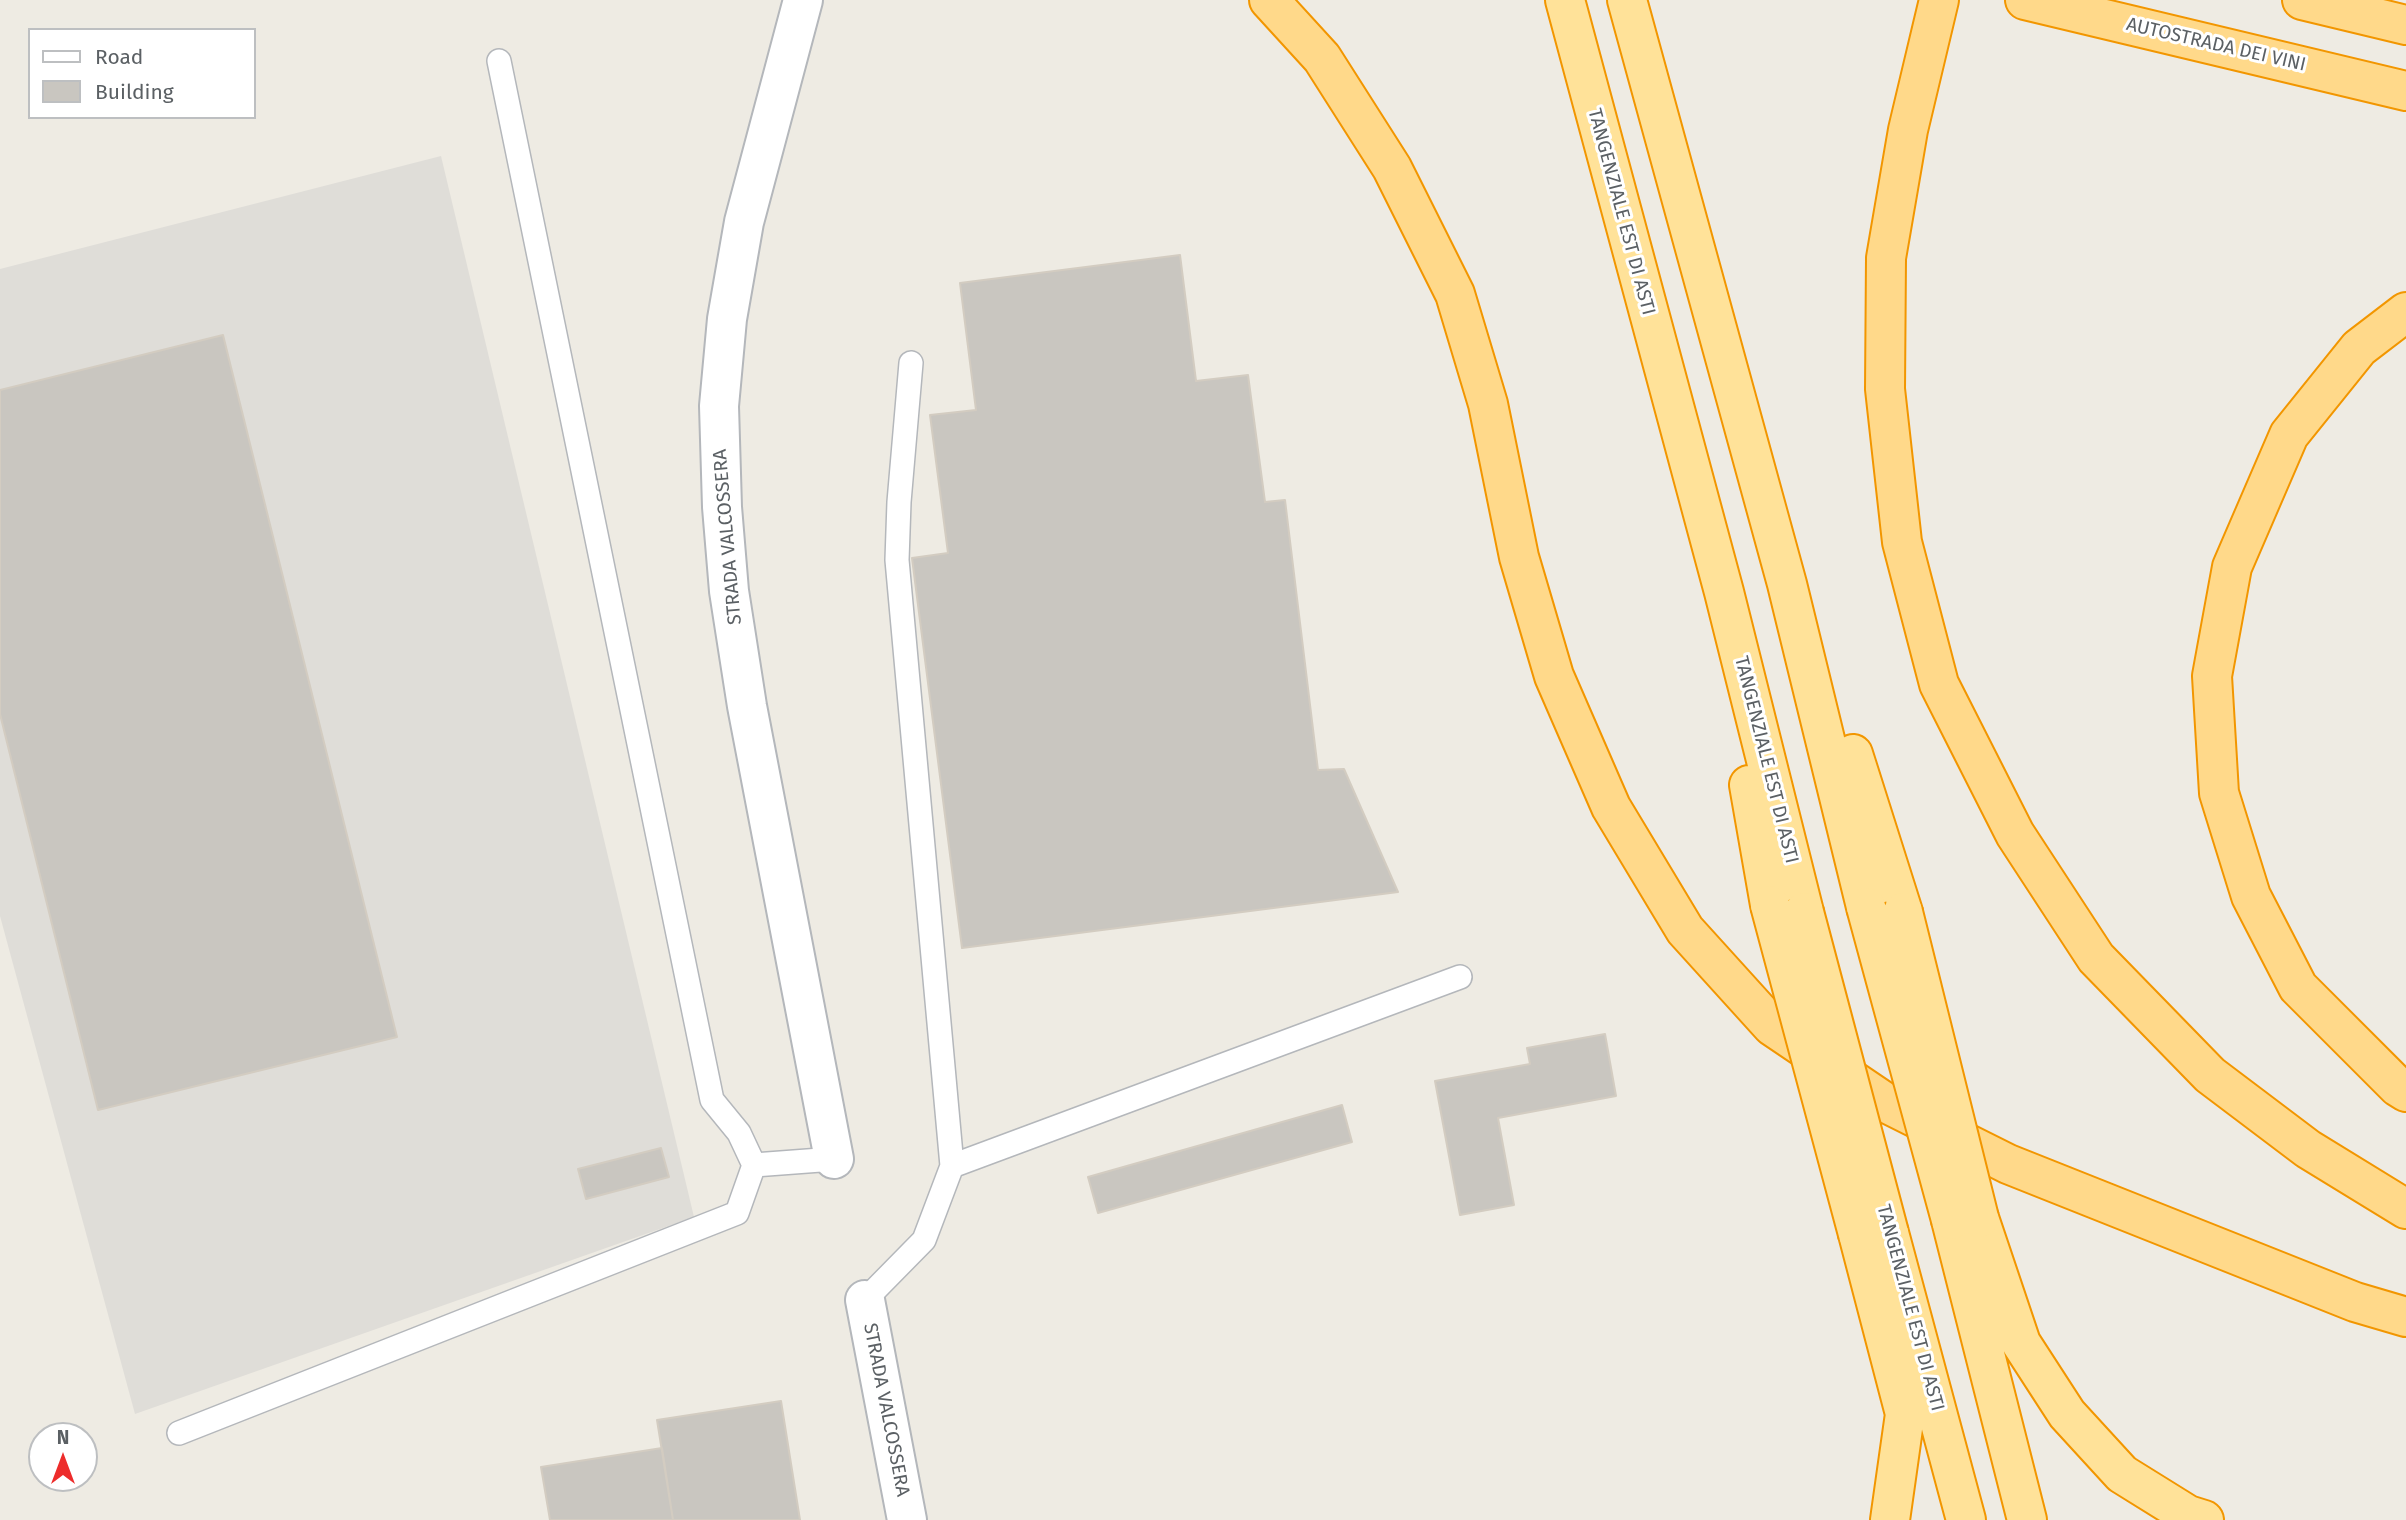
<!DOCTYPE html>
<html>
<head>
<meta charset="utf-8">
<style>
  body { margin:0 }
  #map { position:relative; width:2406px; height:1520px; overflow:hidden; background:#eeebe3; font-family:"Fira Sans",sans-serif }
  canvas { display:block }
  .legend { position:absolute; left:28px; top:28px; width:228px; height:91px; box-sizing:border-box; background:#fff; border:2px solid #bdbfc1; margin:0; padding:9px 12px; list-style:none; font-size:21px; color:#5b6064 }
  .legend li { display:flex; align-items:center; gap:14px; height:35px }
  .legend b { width:35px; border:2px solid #bdbfc1 }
  .north { position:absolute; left:28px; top:1422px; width:70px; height:70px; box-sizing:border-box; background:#fff; border:2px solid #bdbfc1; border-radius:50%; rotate:0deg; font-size:19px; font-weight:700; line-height:28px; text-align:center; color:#5b6064 }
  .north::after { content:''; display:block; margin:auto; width:24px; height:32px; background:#ed2c2b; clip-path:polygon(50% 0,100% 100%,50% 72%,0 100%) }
</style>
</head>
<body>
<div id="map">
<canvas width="2406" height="1520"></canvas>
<ul class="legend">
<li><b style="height:9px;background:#fff"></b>Road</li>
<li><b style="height:19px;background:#c9c6c0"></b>Building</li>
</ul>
<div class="north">N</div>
</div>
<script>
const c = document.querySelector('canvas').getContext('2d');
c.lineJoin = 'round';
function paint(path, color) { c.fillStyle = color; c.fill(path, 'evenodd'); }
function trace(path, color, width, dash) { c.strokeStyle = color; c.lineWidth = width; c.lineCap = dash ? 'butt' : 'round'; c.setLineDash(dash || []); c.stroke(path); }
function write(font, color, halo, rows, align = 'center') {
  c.font = font + ' "Fira Sans",sans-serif'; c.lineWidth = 6; c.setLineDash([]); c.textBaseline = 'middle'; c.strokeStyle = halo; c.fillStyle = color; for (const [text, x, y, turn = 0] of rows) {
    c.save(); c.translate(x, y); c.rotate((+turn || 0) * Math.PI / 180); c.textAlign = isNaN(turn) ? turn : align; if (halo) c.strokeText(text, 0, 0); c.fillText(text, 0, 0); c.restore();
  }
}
const industrial = new Path2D(`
  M441 156 694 1217 135 1414 0 916V269Z`);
const building = new Path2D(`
  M1180 255 1196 381 1248 375 1265 502 1285 500 1318 770 1344 769 1398 892 962 948 912 558 948 553 930 415 976 410 960 283Z
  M223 335 397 1037 98 1110 0 714V390Z
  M1605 1034 1616 1096 1498 1118 1514 1205 1460 1215 1435 1081 1530 1064 1527 1048Z
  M1342 1105 1352 1142 1098 1213 1088 1177Z
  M661 1148 669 1177 586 1199 578 1169Z
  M781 1401 800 1520H673L657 1420Z
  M662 1448 673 1520H550L541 1467Z`);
const service = new Path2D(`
  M754 1165 834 1159
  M952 1166 1460 977
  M865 1300 924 1240 952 1166 897 560 899 502 911 363
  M179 1433 737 1213 754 1165 739 1133 712 1100 499 61`);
const tertiary = new Path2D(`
  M803 0 744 222 727 319 719 406 722 507 729 591 747 706 834 1159
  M865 1300 907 1520`);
const trunk = new Path2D(`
  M1565 0 1724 592 1804 912
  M1627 0 1787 584 1866 907
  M1853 754 1903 912
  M1749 785 1770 905
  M1979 1218 2021 1343 2067 1414 2122 1474 2188 1515 2204 1520
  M1951 1220 2027 1520
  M1889 1233 1966 1520
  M1858 1234 1905 1414 1890 1520`);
const motorway = new Path2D(`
  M1269 0 1322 58 1392 168 1455 294 1488 404 1519 557 1554 676 1611 807 1685 930 1772 1026 1886 1103 2008 1164 2355 1302 2406 1317
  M1939 0 1908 130 1886 258 1885 389 1902 542 1939 684 2015 834 2096 958 2210 1075 2308 1149 2406 1209
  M2025 0 2406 91
  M2302 0 2406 25
  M2406 312 2359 348 2289 435 2232 567 2212 676 2219 793 2251 896 2298 987 2398 1087 2406 1092`);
const trunkBridge = new Path2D(`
  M1770 905 1858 1234
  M1866 907 1951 1220
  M1804 912 1889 1233
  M1903 912 1979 1218`);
const streetNames = [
  ["AUTOSTRADA DEI VINI",2216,45,13],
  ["TANGENZIALE EST DI ASTI",1621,212,75],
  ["STRADA VALCOSSERA",728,537,-95],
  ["TANGENZIALE EST DI ASTI",1766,760,76],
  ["TANGENZIALE EST DI ASTI",1910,1308,75],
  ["STRADA VALCOSSERA",886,1410,79]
];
paint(industrial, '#dfddd8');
paint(building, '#c9c6c0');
trace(building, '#d3ccc1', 2);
trace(service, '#b4b7bb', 26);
trace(tertiary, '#b4b7bb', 42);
trace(trunk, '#f29600', 42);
trace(motorway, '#f29600', 42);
trace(service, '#fff', 23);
trace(tertiary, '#fff', 38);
trace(trunk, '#ffe299', 38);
trace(motorway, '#ffd98a', 38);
trace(trunkBridge, '#f29600', 42, []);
trace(trunkBridge, '#ffe299', 38);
write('19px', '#5b6064', '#fff', streetNames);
</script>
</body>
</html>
